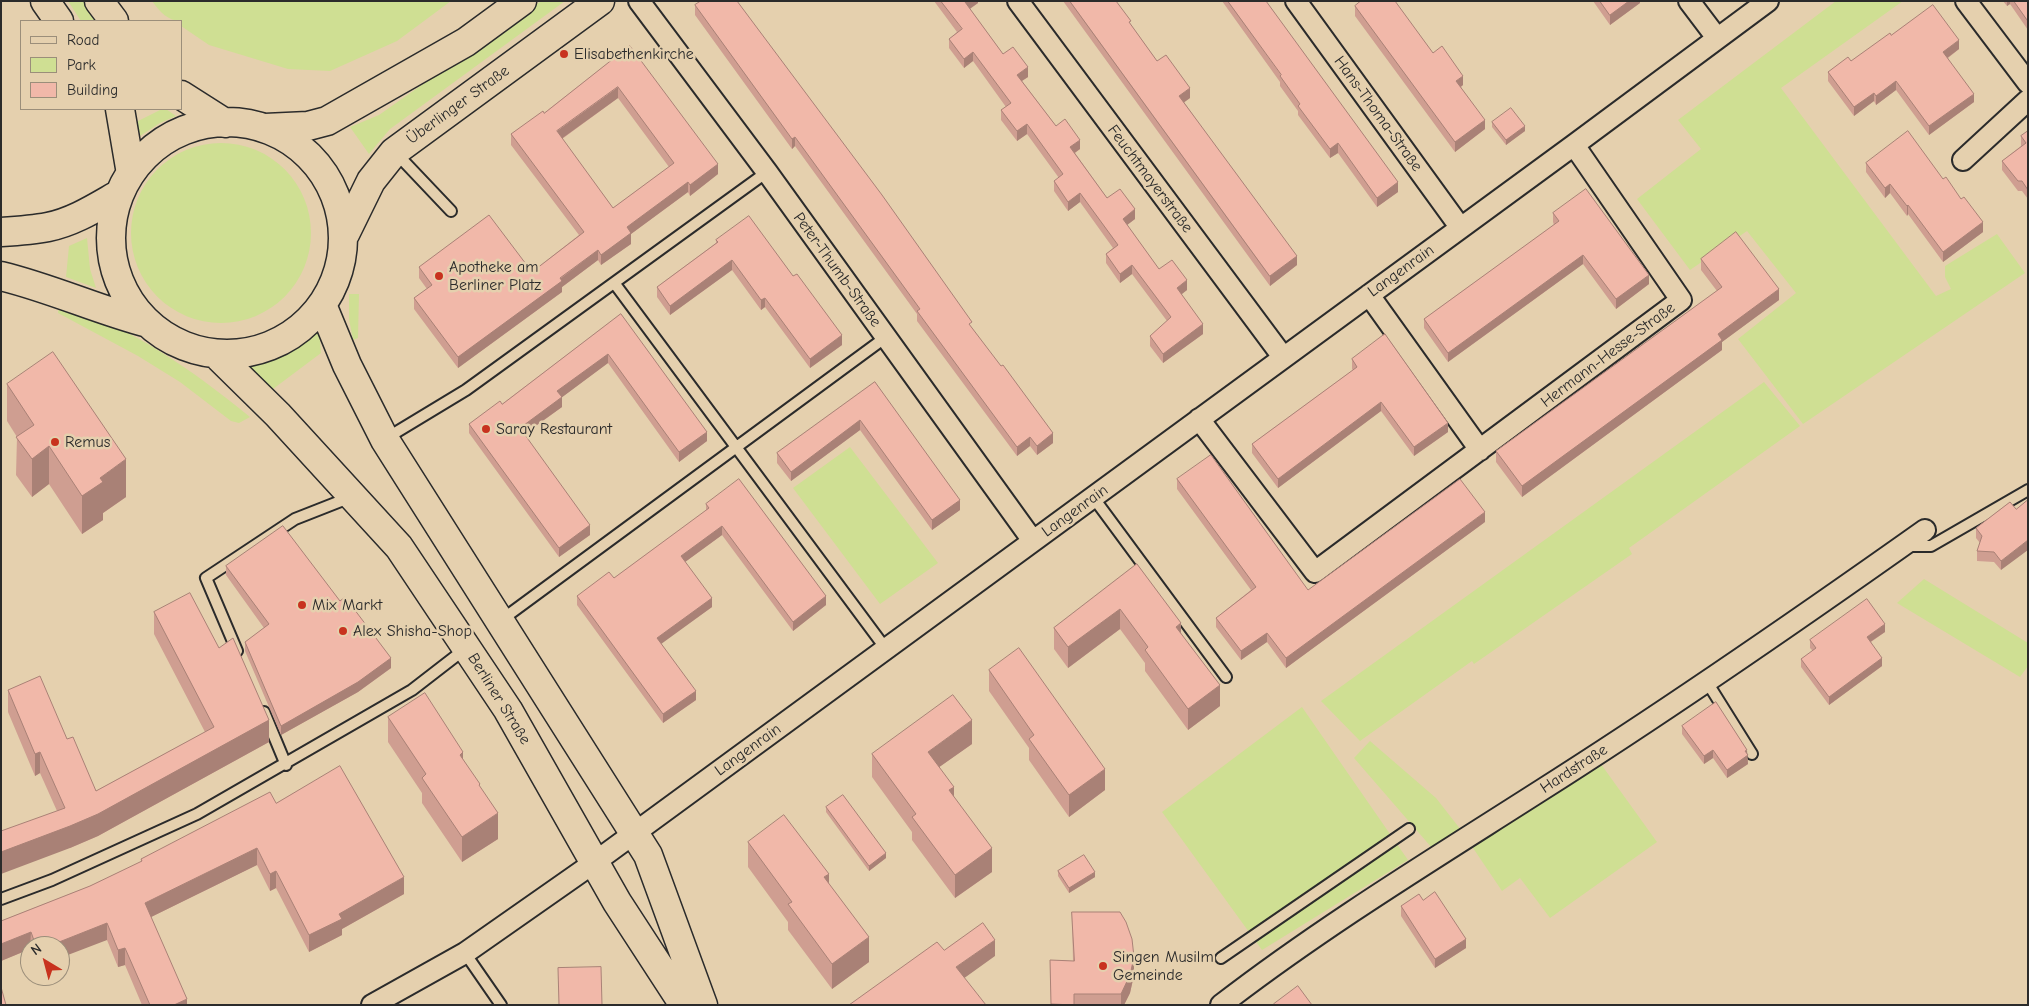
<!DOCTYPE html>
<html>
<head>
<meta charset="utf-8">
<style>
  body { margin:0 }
  #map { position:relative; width:2029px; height:1006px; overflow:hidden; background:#e5d0ae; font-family:"Comic Neue",sans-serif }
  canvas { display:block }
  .frame { position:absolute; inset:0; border:2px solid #2b2b2b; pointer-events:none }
  .legend { position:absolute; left:20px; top:20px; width:162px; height:90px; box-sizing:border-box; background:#e5d0ae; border:1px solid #9b8e7a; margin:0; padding:6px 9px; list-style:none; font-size:15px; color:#2b2b2b }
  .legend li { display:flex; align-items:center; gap:10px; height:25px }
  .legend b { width:25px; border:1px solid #9b8e7a }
  .north { position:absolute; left:20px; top:936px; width:50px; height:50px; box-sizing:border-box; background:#e5d0ae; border:1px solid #9b8e7a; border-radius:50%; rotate:323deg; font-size:14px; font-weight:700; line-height:20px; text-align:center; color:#2b2b2b }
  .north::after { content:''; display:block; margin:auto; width:18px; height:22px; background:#c8321e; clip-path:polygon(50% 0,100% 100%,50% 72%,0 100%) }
</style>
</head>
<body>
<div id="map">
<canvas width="2029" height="1006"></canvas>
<div class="frame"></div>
<ul class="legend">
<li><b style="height:6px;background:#e5d0ae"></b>Road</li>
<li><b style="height:14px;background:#cfdf93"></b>Park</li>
<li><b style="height:14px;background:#f1b8a9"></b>Building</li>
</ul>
<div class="north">N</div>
</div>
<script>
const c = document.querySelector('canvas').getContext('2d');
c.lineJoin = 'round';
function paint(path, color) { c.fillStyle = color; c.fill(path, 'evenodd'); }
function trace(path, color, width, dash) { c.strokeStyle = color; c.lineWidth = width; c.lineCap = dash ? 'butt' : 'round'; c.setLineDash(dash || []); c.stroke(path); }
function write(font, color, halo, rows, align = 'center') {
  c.font = font + ' "Comic Neue",sans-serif'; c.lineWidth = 5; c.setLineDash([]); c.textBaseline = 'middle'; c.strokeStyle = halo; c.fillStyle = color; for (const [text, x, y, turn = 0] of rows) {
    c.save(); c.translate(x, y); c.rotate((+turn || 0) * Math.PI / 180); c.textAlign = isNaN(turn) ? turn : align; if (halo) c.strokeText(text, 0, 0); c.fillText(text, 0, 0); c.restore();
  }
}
const green = new Path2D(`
  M68 1H84L97 21H81Z
  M152 1H451L397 41 330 71 288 69 209 45 181 26V21C168 21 160 12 152 1Z
  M541 1H565L390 129 369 154 350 127 379 115Z
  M1836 1H1903L1781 88 1936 296 1951 289 1945 277V266L1997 234 2025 273 1803 424 1738 339 1796 293 1747 231 1690 270 1637 199 1701 149 1678 120Z
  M162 109H166L176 116 160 123 140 136 136 122Z
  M131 233a90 90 0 1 1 180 0a90 90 0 1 1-180 0Z
  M87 238 90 269 96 288 66 277 69 246Z
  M349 294H359L358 338 353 340 349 319Z
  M59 303C131 327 191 369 250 417L239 423 231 421 180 382 138 356 58 313Z
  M319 329 321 353 269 392 241 366 284 355Z
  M1764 382 1800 426 1629 548 1632 554 1474 664 1472 661 1360 741 1321 701Z
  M850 447 938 563 880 604 793 488Z
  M1924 579 2028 643V666L2020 677 1897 603Z
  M1302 707 1408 860 1262 950 1162 812Z
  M1370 741 1436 798 1461 830 1432 848 1354 758Z
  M1598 760 1657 842 1550 918 1520 878 1502 891 1471 845Z`);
const lane = new Path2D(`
  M395 152 451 211
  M615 284 886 649
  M385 439 466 390 767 172
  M1093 497 1226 677
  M1906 546H1931L2028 490
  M500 621 886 337
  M237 651 206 578 295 519 351 497
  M1707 682 1752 754
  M264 712 286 765
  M1 899 52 880 197 814 412 690 465 649
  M465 953 501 1005
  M1221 958 1409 829`);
const street = new Path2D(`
  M639 1 767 172 1033 541
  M1018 1 1283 357
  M1296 1 1460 227
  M1689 1 1717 38
  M1966 1 2028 83
  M1963 160 2028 100
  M1369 295 1480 450
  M1199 419 1315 572 1681 300 1574 145
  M372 1005 465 953 595 862 1574 145 1768 1
  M1221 1005C1322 927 1432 860 1540 791 1671 708 1798 620 1925 530`);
const secondary = new Path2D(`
  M45 1 59 21
  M99 1 114 21
  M181 95 225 123
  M120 109 130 168
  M111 238a116 116 0 1 1 232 0a116 116 0 1 1-232 0Z
  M265 128 308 126 327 121 466 42 522 1
  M1 232C17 231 33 230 48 227 73 222 95 208 116 196
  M345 234 371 181 394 152 600 1
  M1 276C51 288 98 310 148 323
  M323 307 347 365 385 440 648 855 703 1005
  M217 355 278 415 399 547 508 710 617 902 684 1005`);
const wall = new Path2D(`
  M934 1H978V3L970 9 1003 54 1028 77 1022 81 1056 126 1080 149 1075 153 1107 198 1135 219 1127 225 1159 269 1187 290 1181 294 1203 334 1163 363 1150 346V336L1167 321 1132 274 1120 283 1106 263V254L1113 248 1080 202 1068 211 1054 191V181L1059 178 1027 134 1017 141 1001 120V110L1006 107 973 61 964 68 949 48V39L957 32Z
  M1063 1H1116L1131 25 1157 61 1190 98 1184 102 1297 265 1270 286Z
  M1222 1H1266L1398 192 1377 207 1338 153 1330 158 1298 115V111L1280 86V82Z
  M1593 1H1640V3L1610 25Z
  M2003 1H2028V30L2010 4 2007 6Z
  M695 5 972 328 1053 443 1037 455 1030 446 1017 456 917 321V314L795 146 792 149 695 15Z
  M1355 6 1433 53 1463 85 1461 87 1485 129 1455 152 1355 16Z
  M1891 35 1959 49 1948 58 1974 102 1929 135 1896 90 1876 105 1874 101 1854 116 1828 81V72L1851 61Z
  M630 46 718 174 690 196 688 192 631 234V244L601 265 598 260 562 287V292L458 368 414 309V298L427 289 419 278V267L532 272 579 235 511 145V134L544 113ZM618 98 669 167 613 208 562 139Z
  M1492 122 1525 131 1506 145 1492 127Z
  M2028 131V199L2022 191H2018L2002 170V161L2021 146V136Z
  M1866 163 1943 179 1983 232 1943 262 1908 214 1907 216 1890 193 1885 198 1866 172Z
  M1553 213 1649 284 1616 309 1583 264 1448 362 1424 328V319L1554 225 1553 222Z
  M716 240 842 345 810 368 765 307 761 310 732 270 670 315 657 297V287L716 243Z
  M1701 259 1779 300 1722 342V350L1522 497 1496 462V451L1717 291 1701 270Z
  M621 314 707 441 679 462 608 363 562 397V407L525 434 590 535 559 557 469 433V424L502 404Z
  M1352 359 1448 432 1414 456 1381 411 1278 488 1252 453V444L1353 370 1352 369Z
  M875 382 960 510 932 530 860 430 791 481 777 463V453Z
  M7 384 126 497 103 513V520L82 534 49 484 32 497 16 475 17 437 7 421Z
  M1177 479 1308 590 1485 522 1286 668 1267 642 1241 660 1216 627V618L1251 590 1177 489Z
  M2010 502 2001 570 1994 562 1977 561V551L1980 543 1976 538V528Z
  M706 504 826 605 793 631 722 535 685 562 712 607 661 643 696 700 663 723 577 605V596L614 578 706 511Z
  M1137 564 1181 633 1220 706 1188 730 1145 671V663L1120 629 1068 668 1054 649V628Z
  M226 566 340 601 391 668 358 692 281 735 245 651V642L264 628 226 575Z
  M154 612 269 742 98 836 70 848 57 811 40 773 35 776 8 712V690L67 739 96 791 205 732 154 634Z
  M1885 632 1871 642 1882 666 1829 705 1801 667V659L1813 651 1810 648V640Z
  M989 670 1105 790 1069 817 1029 760V748L989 691Z
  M388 717 463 759 480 788 498 839 462 862 422 803V793L388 742Z
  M1682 726 1747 754 1748 764 1727 778 1713 758 1704 764 1682 734Z
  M972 744 939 767 992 872 955 898 912 840V832L872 777V754Z
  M276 803 404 894 342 929V935L309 952 276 888 270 891 257 865 151 917 187 1005H142L125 965 118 967 107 940 60 946H30V949L1 961V921L90 886 141 862V859Z
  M826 807 886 858 869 871 826 812Z
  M748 842 869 962 832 989 788 930V922L748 867Z
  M1058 871 1095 877 1069 893 1058 876Z
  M1423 900 1466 948 1435 968 1401 916V906Z
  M1072 912 1134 975 1130 993 1124 1005H1051L1050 960 1073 961Z`);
const shadedWall = new Path2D(`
  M967 1H978V3L965 12V2Z
  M1629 1H1640V3L1610 25V15Z
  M2007 1H2010V4L2007 6Z
  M1959 40V49L1943 61V52Z
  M973 52V61L964 68V59Z
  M1028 67V77L1017 84V75Z
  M1463 76V85L1456 90V81Z
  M1896 81V90L1876 105V96Z
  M618 87V98L557 142V131Z
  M1190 88V98L1179 106V96Z
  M1874 93V101L1854 116V107Z
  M1974 94V102L1929 135V126Z
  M1485 120V129L1455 152V142Z
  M1027 124V134L1017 141V131Z
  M1525 126V131L1506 145V140Z
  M795 137V146L792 149V139Z
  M1080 140V149L1070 156V147Z
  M1338 143V153L1330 158V149Z
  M718 164V174L690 196V185Z
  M688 182V192L631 234V244L601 265V255L627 227Z
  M1398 182V192L1377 207V198Z
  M1890 184V193L1885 198V188Z
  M1080 193V202L1068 211V202Z
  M1908 205V214L1907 216V206Z
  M1135 209V219L1123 228V219Z
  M1983 222V232L1943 262V252Z
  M598 250V260L562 287V292L458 368V357Z
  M1583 255V264L1448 362V353Z
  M1297 256V265L1270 286V276Z
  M732 260V270L670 315V306Z
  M1132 265V274L1120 283V274Z
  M1649 275V284L1616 309V299Z
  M1187 280V290L1177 298V288Z
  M1779 289V300L1722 342V350L1522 497V486L1718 334Z
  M765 298V307L761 310V300Z
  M1203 324V334L1163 363V354Z
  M842 335V345L810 368V359Z
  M608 354V363L557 401V391Z
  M562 397V407L520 437V428Z
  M1381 402V411L1278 488V479Z
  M860 420V430L791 481V472Z
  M1448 423V432L1414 456V447Z
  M707 432V441L679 462V452Z
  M1053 433V443L1037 455V446Z
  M1030 437V446L1017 456V447Z
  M49 446V484L32 497V459Z
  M126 459V497L103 513V520L82 534V496L100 478Z
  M960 500V510L932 530V520Z
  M1485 512V522L1286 668V658Z
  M590 525V535L559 557V548Z
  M722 526V535L681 565V556Z
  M2028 540V550L2001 570V561Z
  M826 596V605L793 631V622Z
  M712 598V607L657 647V638Z
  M1120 609V629L1068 668V647Z
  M1181 623V644L1176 627Z
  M1885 624V632L1867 644V637Z
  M1267 633V642L1241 660V651Z
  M391 658V668L358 692 281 735V726Z
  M1882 658V666L1829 705V697Z
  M1220 685V706L1188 730V709Z
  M696 691V700L663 723V714Z
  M269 720V742L98 836 70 848 1 874V852Z
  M972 720V744L928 775V752Z
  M1713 750V758L1704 764V756Z
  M1747 750 1748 764 1727 778V770Z
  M40 752V773L35 776V754Z
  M463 752V778L460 755Z
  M1105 769V790L1069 817V795Z
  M954 787V810L949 790Z
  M498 813V839L462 862V837Z
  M257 848V865L145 920V903Z
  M992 848V872L955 898V875Z
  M886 853V858L869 871V866Z
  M276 871V888L270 891V874Z
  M1095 872V877L1069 893V888Z
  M829 874V899L824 877Z
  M404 877V894L342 929V935L309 952V935L339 914Z
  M107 923V940L60 958V946H49Z
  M31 932 30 949 1 961V944Z
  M869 937V962L832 989V964Z
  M1466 939V948L1435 968V959Z
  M995 940V956L956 984V967Z
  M125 948V965L118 967V950Z
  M1134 957V975L1130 993 1124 1005H1121V994Z
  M187 999V1005H174Z`);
const building = new Path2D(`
  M701 1H737L882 195 972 322 969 324 1001 366 1003 365 1053 433 1037 446 1030 437 1017 447 917 311 920 309 795 137 792 139 695 5Z
  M941 1H967L965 2 1003 54 1013 47 1028 67 1017 75 1056 126 1065 119 1080 140 1070 147 1107 198 1120 189 1135 209 1123 219 1159 269 1172 260 1187 280 1177 288 1203 324 1163 354 1150 336 1171 317 1132 265 1120 274 1106 254 1118 245 1080 193 1068 202 1054 181 1063 174 1027 124 1017 131 1001 110 1011 103 973 52 964 59 949 39 962 29Z
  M1070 1H1116L1131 21 1129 22 1157 61 1166 55 1190 88 1179 96 1297 256 1270 276Z
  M1228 1H1266L1398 182 1377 198 1338 143 1330 149 1298 106 1300 104 1280 76 1281 75Z
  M1361 1H1395L1433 53 1442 46 1463 76 1456 81 1485 120 1455 142 1355 6Z
  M1600 1H1629L1610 15Z
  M2014 1H2028V21Z
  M1933 5 1959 40 1943 52 1974 94 1929 126 1896 81 1876 96 1874 93 1854 107 1828 72 1848 57 1851 61 1890 33 1891 35Z
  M630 46 718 164 690 185 688 182 627 227 631 233 601 255 598 250 560 278 562 281 458 357 414 298 432 285 419 267 489 215 532 272 584 232 511 134 543 111 544 113ZM618 87 674 163 613 208 557 131Z
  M1511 108 1525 126 1506 140 1492 122Z
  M1908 131 1943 179 1946 177 1961 199 1964 197 1983 222 1943 252 1908 205 1907 206 1890 184 1885 188 1866 163Z
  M2028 131V190L2022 181H2018L2002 161 2026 143 2021 136Z
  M1586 189 1649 275 1616 299 1583 255 1448 353 1424 319 1559 221 1553 213Z
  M749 216 793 276 797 274 842 335 810 359 765 298 761 300 732 260 670 306 657 287 718 242 716 240Z
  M1736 232 1779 289 1718 334 1722 340 1522 486 1496 451 1722 287 1701 259Z
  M621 314 707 432 679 452 608 354 557 391 562 397 520 428 590 525 559 548 469 424 500 401 502 404Z
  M1385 334 1448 423 1414 447 1381 402 1278 479 1252 444 1357 367 1352 359Z
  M53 352 126 459 100 478 103 482 82 496 49 446 32 459 16 437 34 425 7 384Z
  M875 382 960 500 932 520 860 420 791 472 777 453Z
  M1211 455 1308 590 1460 479 1485 512 1286 658 1267 633 1241 651 1216 618 1256 587 1177 479Z
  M739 479 826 596 793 622 722 526 681 556 712 598 657 638 696 691 663 714 577 596 609 572 614 578 709 508 706 504Z
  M2028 500V540L2001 561 1994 552 1977 551 1982 536 1976 528 2010 502 2016 509Z
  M283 526 340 601 345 597 391 658 358 682 281 726 245 642 269 624 226 566Z
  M1137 564 1181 623 1176 627 1220 685 1188 709 1145 650 1148 647 1120 609 1068 647 1054 628Z
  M190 593 219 648 233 638 269 720 98 814 70 826 1 852V831L65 808 40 752 35 754 8 690 40 676 67 739 73 737 96 791 214 727 154 612Z
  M1867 599 1885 624 1867 637 1882 658 1829 697 1801 659 1816 648 1810 640Z
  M1019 648 1105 769 1069 795 1029 739 1034 735 989 670Z
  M425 693 463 752 460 755 480 784 479 785 498 813 462 837 422 778 426 774 388 717Z
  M953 695 972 720 928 752 954 787 949 790 992 848 955 875 912 817 916 814 872 754Z
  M1716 702 1747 750 1745 751 1748 755 1727 770 1713 750 1704 756 1682 726Z
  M340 766 404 877 339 914 342 919 309 935 276 871 270 874 257 848 145 903 187 999 174 1005H150L125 948 118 950 107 923 49 946H36L31 932 1 944V921L90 886 142 861 141 859 270 792 276 803Z
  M843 795 886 853 869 866 826 807Z
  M784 815 829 874 824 877 869 937 832 964 788 904 792 902 748 842Z
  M1084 855 1095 872 1069 888 1058 871Z
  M1435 892 1466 939 1435 959 1401 906 1419 894 1423 900Z
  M1072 912H1120L1126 922 1132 939 1134 957 1130 975 1121 994H1074V1005L1051 1004 1050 960 1074 961Z
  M983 923 995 940 956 967 986 1005H849L937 942 944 950Z
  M601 967 602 1005H559L558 968Z
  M1298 986 1312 1005H1275L1274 1004Z
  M1 987 6 1005H1Z`);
const markers = [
  [564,54,5,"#c8321e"],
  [439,276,5,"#c8321e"],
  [486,429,5,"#c8321e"],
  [55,442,5,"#c8321e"],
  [302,605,5,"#c8321e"],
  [343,631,5,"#c8321e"],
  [1103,966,5,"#c8321e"]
];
const poiNames = [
  ["Elisabethenkirche",574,54],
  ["Apotheke am",449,267],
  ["Berliner Platz",449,285],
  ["Saray Restaurant",496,429],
  ["Remus",65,442],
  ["Mix Markt",312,605],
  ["Alex Shisha-Shop",353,631],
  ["Singen Musilm",1113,957],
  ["Gemeinde",1113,975]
];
const streetNames = [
  ["Überlinger Straße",458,105,-36],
  ["Hans-Thoma-Straße",1378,114,54],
  ["Feuchtmayerstraße",1150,179,53],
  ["Peter-Thumb-Straße",837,270,54],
  ["Langenrain",1401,271,-36],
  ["Hermann-Hesse-Straße",1608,355,-37],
  ["Langenrain",1075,511,-36],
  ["Berliner Straße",499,699,58],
  ["Langenrain",748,750,-36],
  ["Hardstraße",1574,769,-33]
];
paint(green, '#cfdf93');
trace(lane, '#2b2b2b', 14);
trace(street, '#2b2b2b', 24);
trace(secondary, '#2b2b2b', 31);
trace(lane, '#e5d0ae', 10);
trace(street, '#e5d0ae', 20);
trace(secondary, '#e5d0ae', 28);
paint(wall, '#cf9e91');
paint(shadedWall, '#a98176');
paint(building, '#f1b8a9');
trace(building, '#a98176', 1);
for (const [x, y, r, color] of markers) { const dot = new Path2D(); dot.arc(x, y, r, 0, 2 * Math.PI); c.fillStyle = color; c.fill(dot); trace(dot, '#e5d0ae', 2); }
write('16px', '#2b2b2b', '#e5d0ae', poiNames, 'left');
write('16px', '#2b2b2b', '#e5d0ae', streetNames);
</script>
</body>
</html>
